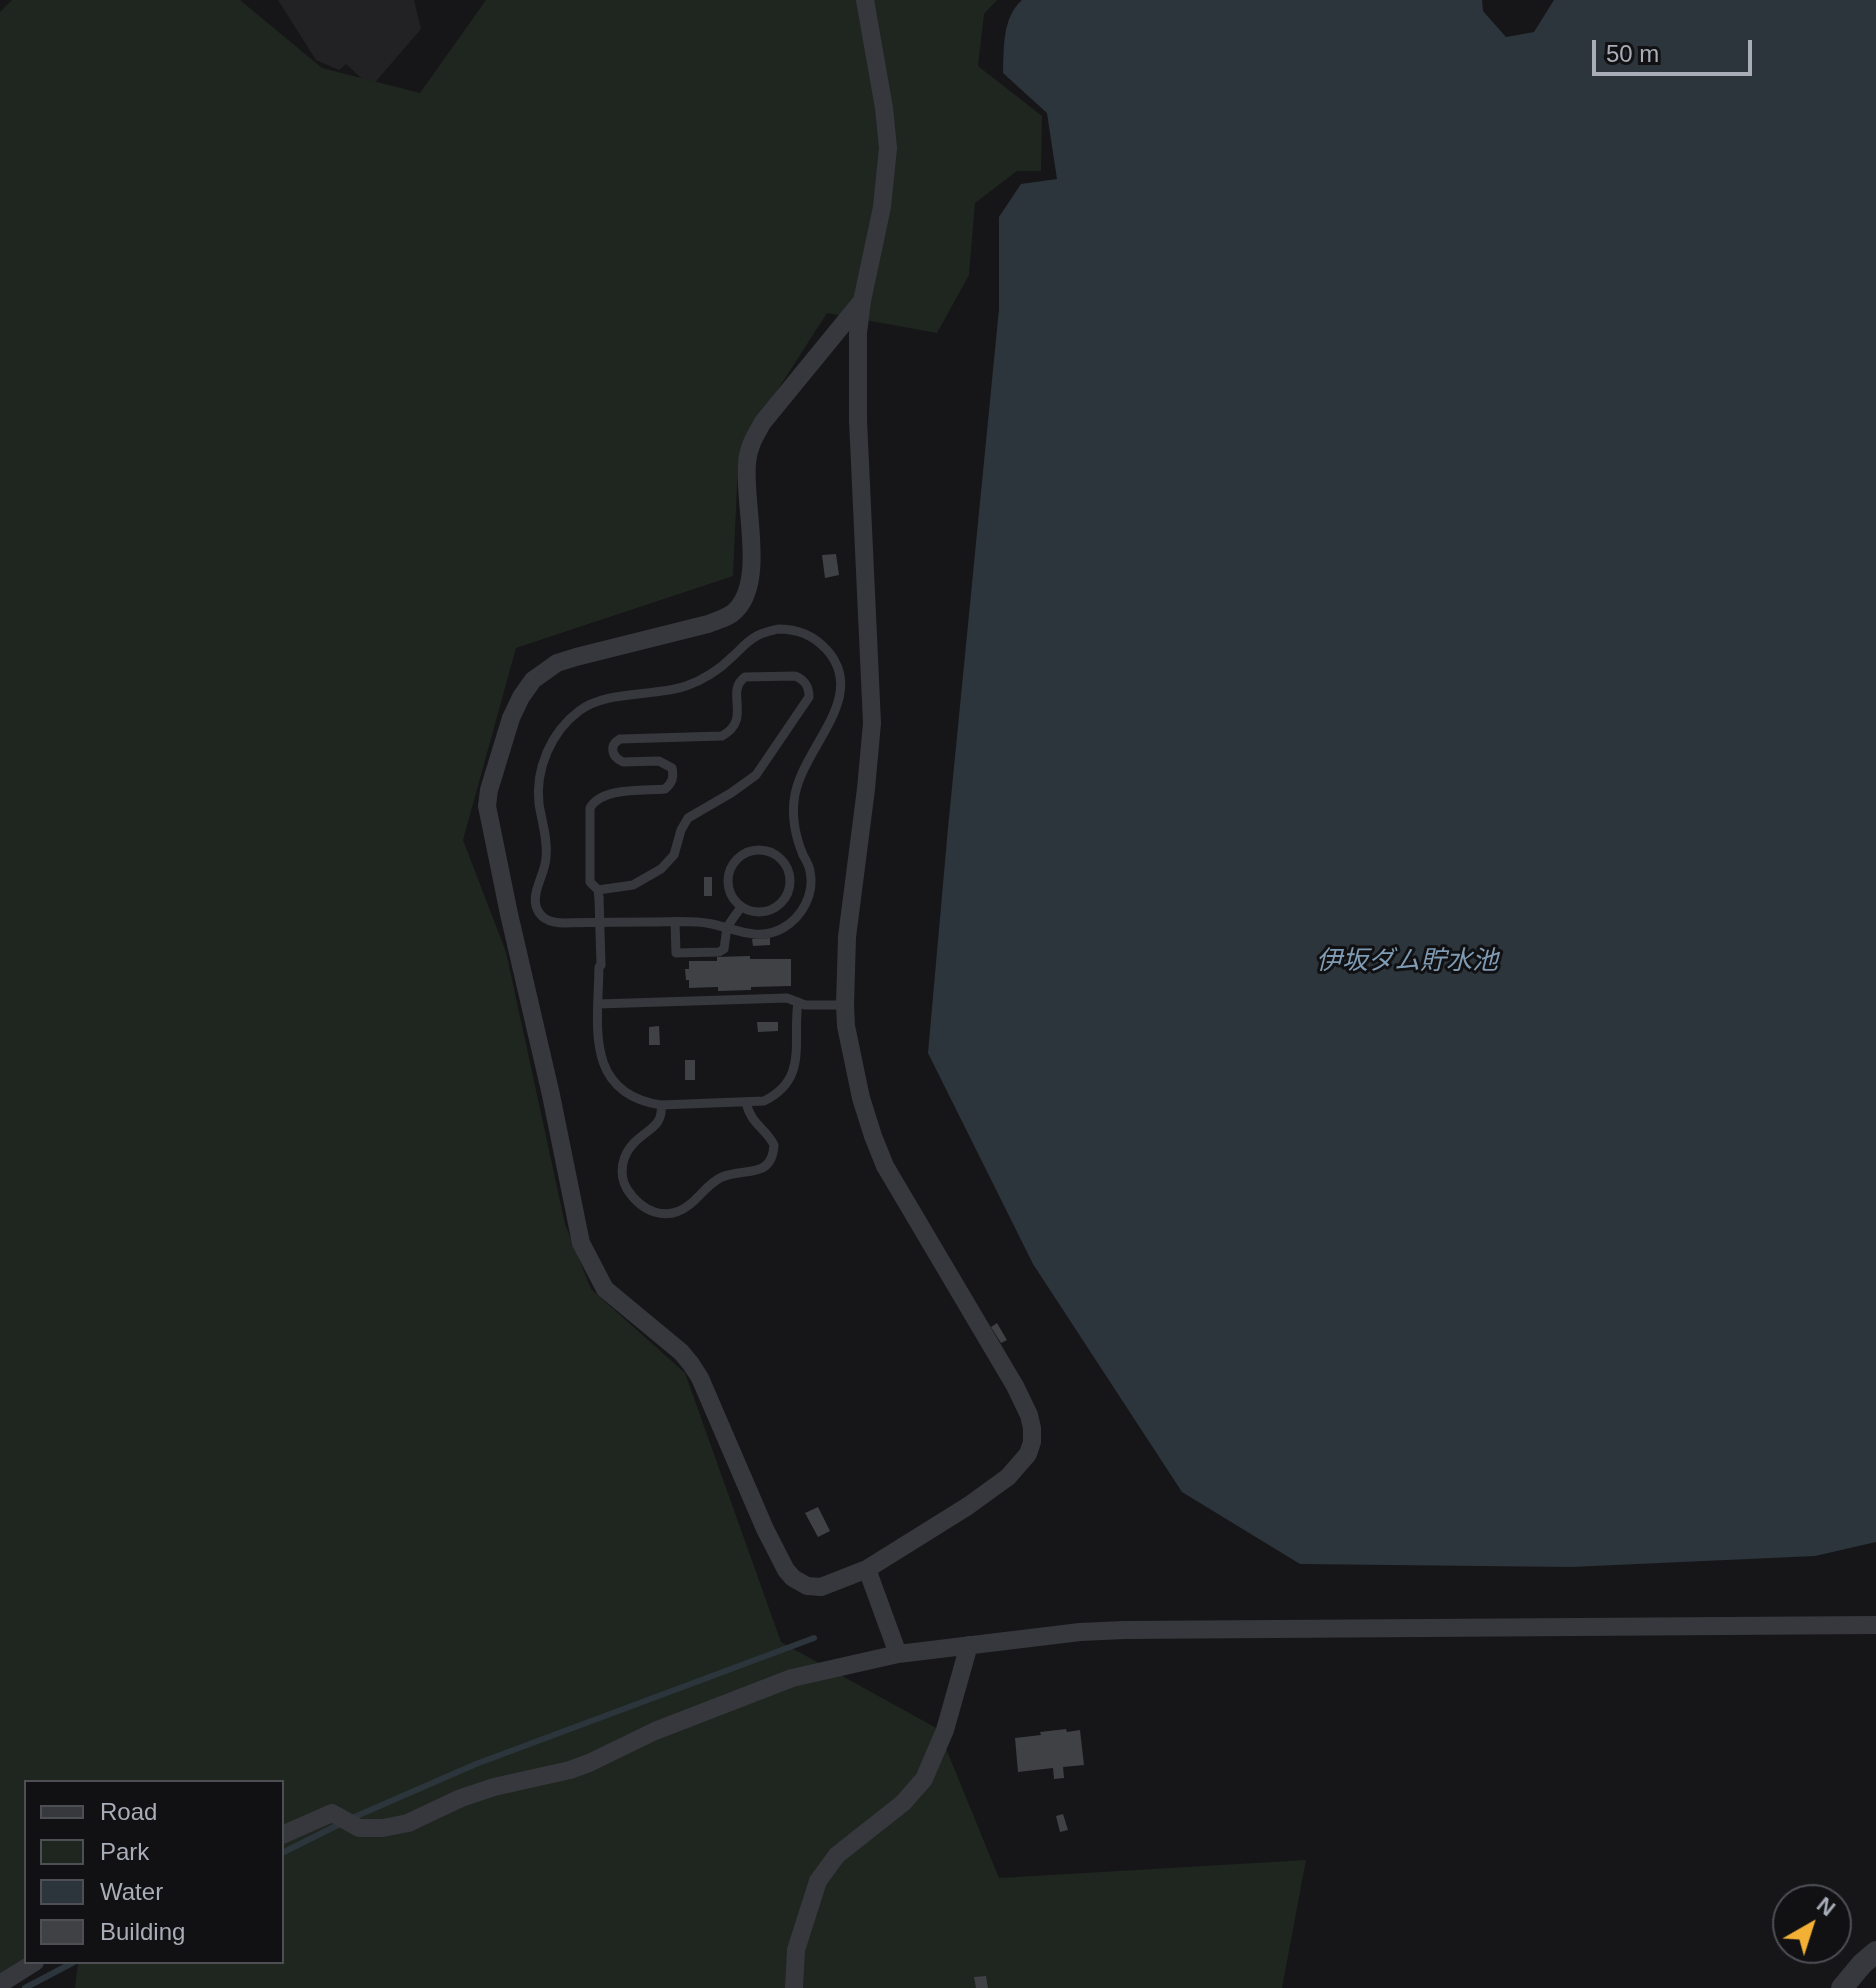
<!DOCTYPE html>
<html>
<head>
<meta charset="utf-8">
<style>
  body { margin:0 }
  #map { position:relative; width:1876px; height:1988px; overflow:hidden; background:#161618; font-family:Helvetica,sans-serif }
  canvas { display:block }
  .legend { position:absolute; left:24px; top:1780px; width:260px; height:184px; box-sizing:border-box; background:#111113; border:2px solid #4d4f55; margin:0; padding:10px 14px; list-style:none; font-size:24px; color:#a8adb8 }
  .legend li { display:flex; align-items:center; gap:16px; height:40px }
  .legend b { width:40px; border:2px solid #4d4f55 }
  .north { position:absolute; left:1772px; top:1884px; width:80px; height:80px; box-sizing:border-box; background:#111113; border:2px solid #4d4f55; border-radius:50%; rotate:39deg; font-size:22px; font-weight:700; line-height:32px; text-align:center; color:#a8adb8 }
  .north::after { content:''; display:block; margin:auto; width:28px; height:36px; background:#f2b134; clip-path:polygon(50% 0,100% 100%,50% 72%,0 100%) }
  .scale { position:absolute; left:1592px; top:40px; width:160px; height:36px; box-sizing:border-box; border:4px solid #a8adb8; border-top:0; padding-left:10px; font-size:24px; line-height:28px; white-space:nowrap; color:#a8adb8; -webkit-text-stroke:6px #111113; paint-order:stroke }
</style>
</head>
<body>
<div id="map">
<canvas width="1876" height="1988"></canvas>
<ul class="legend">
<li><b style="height:10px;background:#37383d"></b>Road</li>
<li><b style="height:22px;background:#1e261f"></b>Park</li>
<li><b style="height:22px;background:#2c353c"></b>Water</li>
<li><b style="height:22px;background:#404145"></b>Building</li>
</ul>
<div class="north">N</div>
<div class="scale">50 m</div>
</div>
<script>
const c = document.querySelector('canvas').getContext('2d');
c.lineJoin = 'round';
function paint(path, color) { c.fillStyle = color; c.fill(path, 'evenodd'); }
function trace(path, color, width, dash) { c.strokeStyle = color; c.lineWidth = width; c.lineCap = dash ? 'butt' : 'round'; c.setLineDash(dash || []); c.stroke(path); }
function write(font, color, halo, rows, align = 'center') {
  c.font = font + ' Helvetica,"Noto Sans JP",sans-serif'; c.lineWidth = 6; c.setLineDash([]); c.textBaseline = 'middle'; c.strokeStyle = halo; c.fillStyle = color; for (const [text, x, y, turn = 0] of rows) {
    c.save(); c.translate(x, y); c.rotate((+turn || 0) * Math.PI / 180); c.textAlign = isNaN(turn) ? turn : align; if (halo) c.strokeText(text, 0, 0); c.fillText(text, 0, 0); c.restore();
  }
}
const built = new Path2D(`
  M278 0H414L421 29 371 87 346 64 339 70 316 60Z`);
const green = new Path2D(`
  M12 0H240L322 68 420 93 486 0H997L984 14 978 66 1042 116 1041 171H1017L975 203 969 275 937 333 827 313 746 439 738 463 733 576 516 648 463 840 506 952 565 1224 591 1289 685 1373 781 1642 938 1729 999 1878 1306 1860 1282 1988H75L78 1962H282V1782H26V1959L0 1974V12Z`);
const water = new Path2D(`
  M1022 0H1482L1483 11 1506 37 1534 32 1554 0H1876V1542L1815 1556 1571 1567 1300 1564 1182 1492 1033 1264 928 1053 948 828 999 309V217L1021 184 1057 179 1047 113 1003 73C1004 48 1002 18 1022 0Z`);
const stream = new Path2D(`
  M352 1818 476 1764 814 1638
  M282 1853 342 1823
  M25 1988 74 1962`);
const building = new Path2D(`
  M836 554 839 575 825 578 822 555Z
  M704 877H712V896H704Z
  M770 938V945L753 946 752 939Z
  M750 956V959H791V986L751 987V990L718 991V987L689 988V980H686L685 969H689V961H717V957Z
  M757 1022H778V1031L758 1032Z
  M659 1026 660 1045H649V1027Z
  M685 1060H695V1080H685Z
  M997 1323 1007 1340 1001 1343 991 1327Z
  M818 1507 830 1531 818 1537 805 1513Z
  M1066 1729 1067 1732 1080 1730 1084 1765 1063 1767 1064 1778 1054 1779 1053 1768 1018 1772 1015 1738 1041 1735 1040 1732Z
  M1063 1814 1068 1830 1060 1832 1056 1816Z
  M986 1976 988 1988H976L974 1977Z`);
const service = new Path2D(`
  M778 629C798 629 813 635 827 650 870 699 799 749 794 801 792 819 796 838 803 855 806 860 809 865 810 871 815 894 802 917 783 928 759 942 736 929 712 924 692 920 671 922 651 922 622 922 593 922 565 923 552 923 540 920 536 906 532 891 545 874 546 858 548 840 542 822 539 804 535 769 551 732 579 711 606 690 653 697 686 686 703 680 719 670 732 657 740 650 746 642 755 637 762 632 770 631 778 629Z
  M728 881a31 31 0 1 1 62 0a31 31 0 1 1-62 0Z
  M598 890 633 885 661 869 674 855 681 830 688 818 731 793 756 775 809 697C809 686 805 680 795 676L745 677C724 692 753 719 722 736L620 739C608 746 612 757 623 762L659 761 672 768C674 778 672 783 665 789 643 791 601 787 590 808V882L598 890 599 898
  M675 922 676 953 719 952 724 949 727 927 741 907
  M601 965 599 967C598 1026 584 1093 661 1105L764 1101C809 1079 792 1042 798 1002
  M598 1004 787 998 805 1005H845
  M661 1105C664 1126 646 1130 634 1143 622 1155 618 1174 627 1189 641 1211 666 1223 689 1205 700 1197 708 1183 722 1177 744 1167 772 1180 774 1145 765 1127 751 1125 746 1102`);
const minor = new Path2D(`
  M862 301 763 422C755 436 748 447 747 463 743 504 766 579 736 610 729 618 717 620 708 624L576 657 557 663 533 680 521 697 511 718 489 790 487 806 509 914 551 1095 581 1243 605 1289 681 1352 691 1364 700 1378 765 1529 786 1570 793 1578 807 1586 821 1587 867 1569 968 1506 1008 1477 1028 1454 1032 1442V1428L1029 1415 1015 1386 885 1166 873 1136 861 1098 846 1026 845 1005 847 937 866 789 872 723 858 420V333L862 301 882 207 888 148 884 108 865 0
  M867 1569 898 1654 1080 1632 1124 1630 1876 1625
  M282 1835 332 1813 359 1828H383L408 1823 461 1798 494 1787 570 1770 589 1763 655 1731 792 1678 898 1654
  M0 1984 35 1962
  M794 1988 796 1950 818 1881 837 1855 903 1803 924 1779 945 1730 969 1645`);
const tertiary = new Path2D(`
  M1842 1988 1862 1964 1876 1952`);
const serviceBridge = new Path2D(`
  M599 898 601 965`);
const waterNames = [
  ["伊坂ダム貯水池",1407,962]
];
paint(built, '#222225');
paint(green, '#1e261f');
paint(water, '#2c353c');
trace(stream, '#2c353c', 6);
paint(building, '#404145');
trace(service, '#37383d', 9);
trace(minor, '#37383d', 18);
trace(tertiary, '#37383d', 22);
trace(serviceBridge, '#37383d', 9);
write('italic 26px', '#7f9bb3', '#111113', waterNames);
</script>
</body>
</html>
